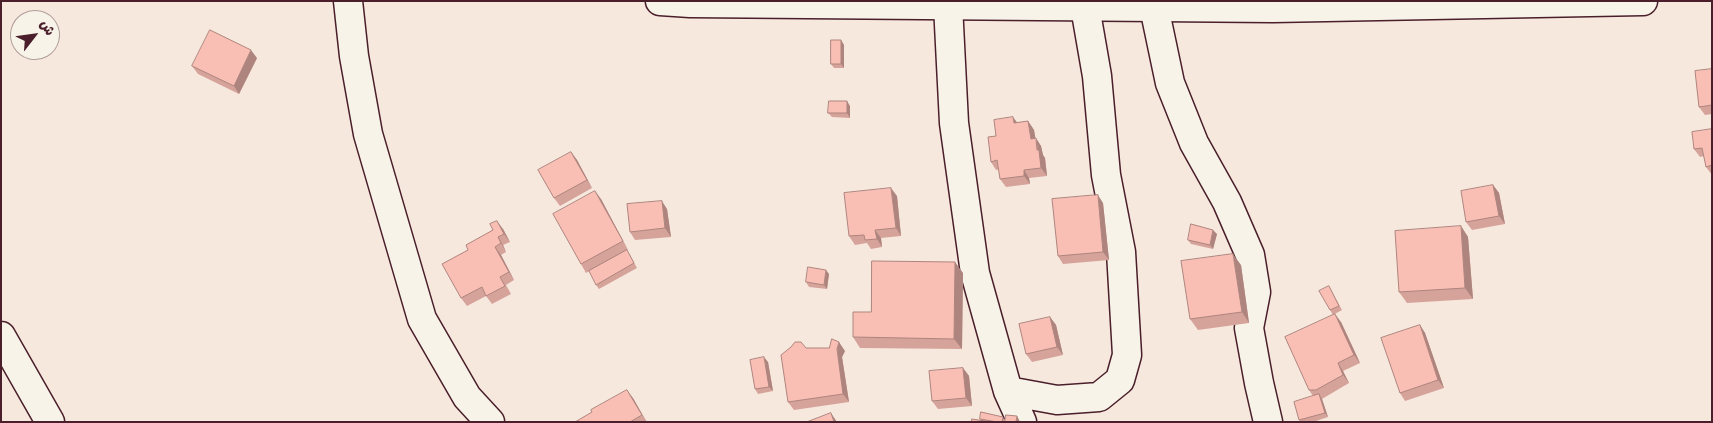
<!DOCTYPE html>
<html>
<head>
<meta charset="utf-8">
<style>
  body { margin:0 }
  #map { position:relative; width:1713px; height:423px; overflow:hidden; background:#f7e8de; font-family:Caveat,"Playpen Sans Arabic",sans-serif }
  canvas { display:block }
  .frame { position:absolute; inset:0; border:2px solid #4a1f2b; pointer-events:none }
  .north { position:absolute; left:10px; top:10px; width:50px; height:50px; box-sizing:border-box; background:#f7f3e8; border:1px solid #b29e9c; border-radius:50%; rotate:60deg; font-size:14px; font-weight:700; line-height:20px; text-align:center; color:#4a1f2b }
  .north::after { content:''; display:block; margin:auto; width:18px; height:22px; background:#4a1f2b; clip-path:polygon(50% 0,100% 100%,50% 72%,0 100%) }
</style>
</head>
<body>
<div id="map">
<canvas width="1713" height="423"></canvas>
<div class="frame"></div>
<div class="north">ش</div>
</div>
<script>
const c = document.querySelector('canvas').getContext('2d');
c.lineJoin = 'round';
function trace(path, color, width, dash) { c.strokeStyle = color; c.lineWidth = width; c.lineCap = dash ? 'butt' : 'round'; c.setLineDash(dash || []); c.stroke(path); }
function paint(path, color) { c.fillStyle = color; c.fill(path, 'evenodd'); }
const minor = new Path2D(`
  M348 1 354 56 368 134 422 319 467 397 490 422
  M948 5 954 123 975 273 1008 391 1022 422
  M1154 7 1170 83 1194 143 1227 202 1250 255 1256 292 1249 328 1259 383 1268 422
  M1 336 50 422
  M1008 391 1057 400 1099 397 1120 380 1127 355 1121 252 1106 175 1097 76 1085 7`);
const major = new Path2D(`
  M660 1 690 3 1273 8 1643 1`);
const wall = new Path2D(`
  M841 40 844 45V68H834L831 64Z
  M257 58 239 94 198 74 192 66Z
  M1712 69V114L1705 115 1699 107Z
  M850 106V118L832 117 828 113Z
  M1028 121 1034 130 1035 138 1041 146 1043 155 1045 158 1047 176 1029 178 1030 184 1006 187 1000 179 999 169 996 170 991 162 996 136 1018 123Z
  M1712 129V175L1706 167 1704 156 1700 157 1694 149Z
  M571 152 577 160 592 188 560 206 554 198Z
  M1493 185 1499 193 1505 224 1472 230 1466 222Z
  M897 196 901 236 881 238 882 247 871 249 867 243 855 245 849 236Z
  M601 199 628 250 586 273 581 264Z
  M1103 203 1109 260 1063 264 1058 256Z
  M667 209 671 237 635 240 630 232Z
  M1461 226 1468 237 1473 299 1407 303 1399 292Z
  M503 229 510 242 503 245 506 252 501 255 514 280 506 285 511 294 492 304 486 296 467 306 461 298 468 250Z
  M1217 234 1213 249 1191 244 1188 240Z
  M630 255 637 268 599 289 596 285Z
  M1241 265 1249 323 1198 330 1190 319Z
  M963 273 962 349 860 348 853 337 871 312Z
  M829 274 827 289 809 287 806 282Z
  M1329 286 1342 310 1333 315 1330 310Z
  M1050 317 1056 325 1063 355 1032 362 1026 354Z
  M1341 322 1360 363 1343 371 1349 383 1322 399 1328 417 1313 422H1301L1299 420 1313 396 1309 390Z
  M1420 325 1425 333 1444 388 1405 401 1400 393Z
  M845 351 842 357 849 402 794 410 788 402Z
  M768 362 773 391 758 394 755 389Z
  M963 368 969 376 972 406 938 409 932 401Z
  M633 398 647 422H575Z
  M1017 416 1020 422H972L981 421 980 419H1005Z`);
const shadedWall = new Path2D(`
  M841 40 844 45V68L841 64Z
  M251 50 257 58 239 94 234 86Z
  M847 101 850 106V118L847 113Z
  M1013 117 1019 125 1014 123Z
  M1028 121 1034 130 1037 147 1031 139Z
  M1036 138 1041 146 1043 155 1045 158 1047 176 1041 168Z
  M571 152 577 160 592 188 587 180Z
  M1024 170 1029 178 1030 184 1024 176Z
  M1493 185 1499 193 1505 224 1499 216Z
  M891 188 897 196 901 236 896 228Z
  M595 191 601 199 628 250 623 241Z
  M1098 195 1103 203 1109 260 1103 252Z
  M662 201 667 209 671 237 665 228Z
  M497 221 503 229 510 242 504 234Z
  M1461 226 1468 237 1473 299 1465 288Z
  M875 230 881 238 882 247 877 239Z
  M1213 230 1217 234 1213 249 1210 245Z
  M498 237 503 245 506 252 501 243Z
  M495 247 501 255 514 280 509 272Z
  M1233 254 1241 265 1249 323 1242 312Z
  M955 262 963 273 962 349 954 339Z
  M826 270 829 274 827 289 824 285Z
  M1335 314 1341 322 1360 363 1354 355Z
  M1050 317 1056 325 1063 355 1057 347Z
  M1420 325 1425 333 1444 388 1438 380Z
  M839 342 845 351 842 357 849 402 843 394 837 349Z
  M764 357 768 362 773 391 769 387Z
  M1338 363 1343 371 1349 383 1343 375Z
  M963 368 969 376 972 406 966 398Z
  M627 390 633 398 646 422 642 415Z
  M1319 394 1322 399 1328 417 1325 413Z
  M831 413 837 422H834Z
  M1017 416 1020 422H1016Z`);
const building = new Path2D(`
  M210 30 251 50 234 86 192 66Z
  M831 40H841V64H831Z
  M1712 69V105L1699 107 1695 71Z
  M829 101H847V113H828Z
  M1013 117 1014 123 1028 121 1031 139 1036 138 1037 150H1039L1041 168 1024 170V176L1000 179 997 160 991 162 988 137 996 136 994 120Z
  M1712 129V165L1706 167 1702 148 1694 149 1692 132Z
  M571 152 587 180 554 198 538 170Z
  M1493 185 1499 216 1466 222 1461 191Z
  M891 188 896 228 875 230 877 239 865 240 864 235 849 236 844 193Z
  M595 191 623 241 581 264 553 214Z
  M1098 195 1103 252 1058 256 1052 199Z
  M662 201 665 228 630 232 627 204Z
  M497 221 504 234 498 237 501 243 495 247 509 272 500 277 505 286 486 296 482 287 461 298 442 264 468 250 466 245 493 230 490 224Z
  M1191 224 1213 230 1210 245 1188 240Z
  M1461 226 1465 288 1399 292 1395 231Z
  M627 250 634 263 596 285 589 271Z
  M1233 254 1242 312 1190 319 1181 261Z
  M872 261 955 262 954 339 853 337V312H871Z
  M808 267 826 270 824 285 806 282Z
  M1329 286 1339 306 1330 310 1319 291Z
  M1335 314 1354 355 1338 363 1343 375 1316 390H1309L1285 337Z
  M1050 317 1057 347 1026 354 1019 324Z
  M1420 325 1438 380 1400 393 1381 338Z
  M832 339 839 342 837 349 843 394 788 402 781 355 791 347 795 342H801L806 348H829Z
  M764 357 769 387 755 389 750 360Z
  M963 368 966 398 932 401 929 371Z
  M627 390 642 415 630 422H575L592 412 591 410Z
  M1319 394 1325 413 1299 420 1294 402Z
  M981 412 1003 417 1002 422H997L980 419Z
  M831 413 834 422H807Z
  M1006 415 1017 416 1016 422H1005Z
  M972 419 991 422H972Z`);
trace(minor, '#4a1f2b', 31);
trace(major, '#4a1f2b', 31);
trace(minor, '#f7f3e8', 28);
trace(major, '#f7f3e8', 28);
paint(wall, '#d6a39b');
paint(shadedWall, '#ae857e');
paint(building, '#f9beb4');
trace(building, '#ae857e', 1);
</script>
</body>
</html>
